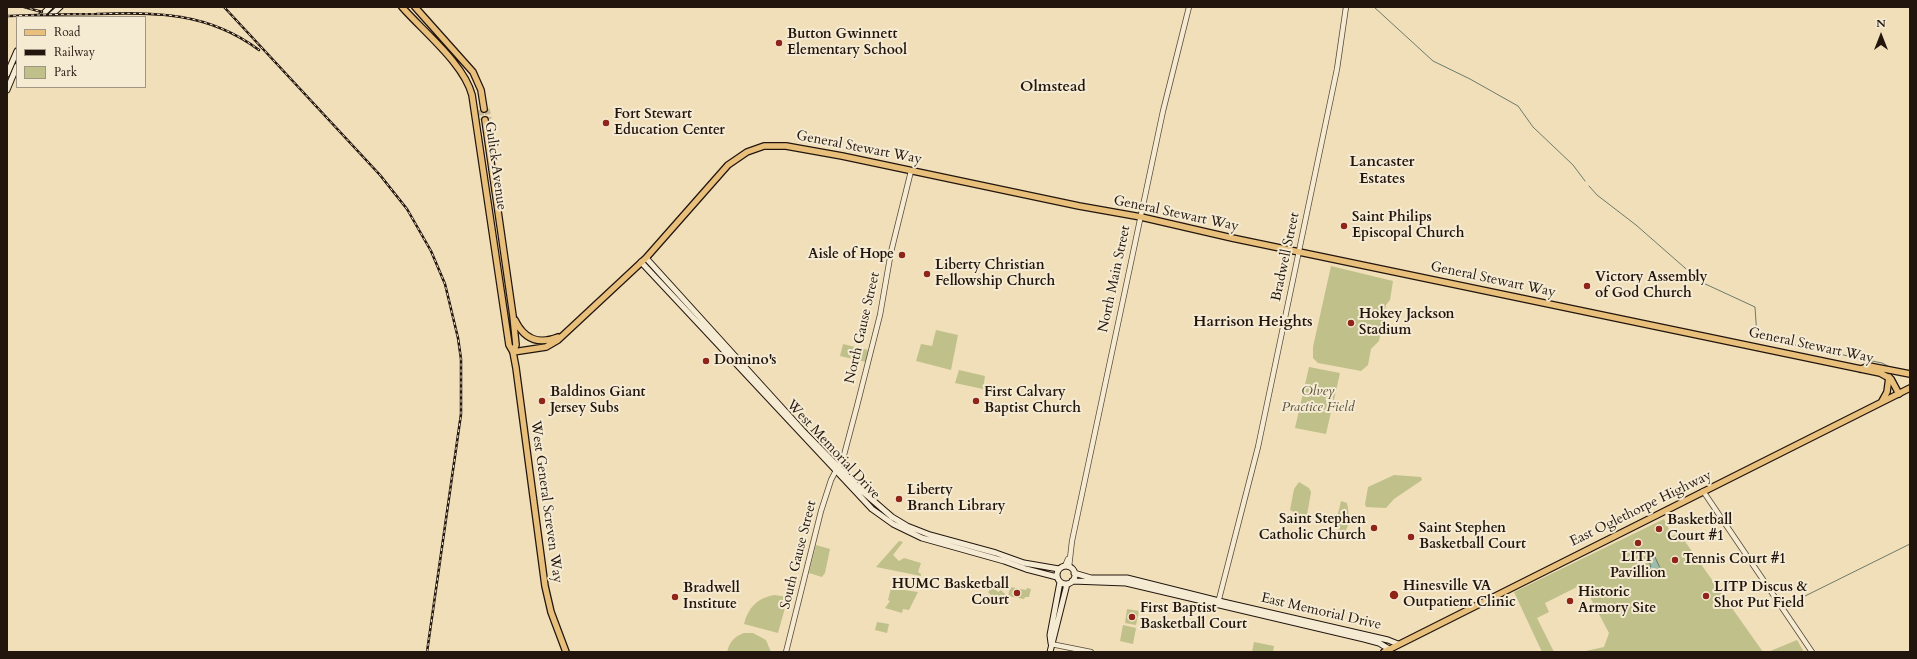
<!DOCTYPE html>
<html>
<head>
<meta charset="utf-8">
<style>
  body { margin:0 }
  #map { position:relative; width:1917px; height:659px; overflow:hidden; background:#f0dfb9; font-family:Cardo,serif }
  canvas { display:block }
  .frame { position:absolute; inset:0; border:8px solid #22150e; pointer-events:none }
  .legend { position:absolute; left:16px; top:16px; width:130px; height:72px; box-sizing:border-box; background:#f5ead2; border:1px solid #a19584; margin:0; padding:5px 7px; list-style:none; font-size:12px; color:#22150e }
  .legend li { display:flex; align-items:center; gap:8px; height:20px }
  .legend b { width:20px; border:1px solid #a19584 }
  .north { position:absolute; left:1861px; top:16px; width:40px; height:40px; -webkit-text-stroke:3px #f5ead2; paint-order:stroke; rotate:0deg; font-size:11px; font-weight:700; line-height:16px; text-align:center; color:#22150e }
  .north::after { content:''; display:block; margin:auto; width:14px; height:18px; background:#22150e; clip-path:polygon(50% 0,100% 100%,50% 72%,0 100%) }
</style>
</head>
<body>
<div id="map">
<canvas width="1917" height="659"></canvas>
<div class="frame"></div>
<ul class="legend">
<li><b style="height:5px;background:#e8c07c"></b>Road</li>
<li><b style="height:5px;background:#22150e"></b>Railway</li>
<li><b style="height:11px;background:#c0c08a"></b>Park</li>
</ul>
<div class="north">N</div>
</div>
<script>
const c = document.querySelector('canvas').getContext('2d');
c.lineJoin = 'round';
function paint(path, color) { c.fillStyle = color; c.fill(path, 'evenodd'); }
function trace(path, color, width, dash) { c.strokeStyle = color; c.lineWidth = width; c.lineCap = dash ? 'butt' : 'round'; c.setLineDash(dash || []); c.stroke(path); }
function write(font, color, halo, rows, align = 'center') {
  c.font = font + ' Cardo,serif'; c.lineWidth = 4; c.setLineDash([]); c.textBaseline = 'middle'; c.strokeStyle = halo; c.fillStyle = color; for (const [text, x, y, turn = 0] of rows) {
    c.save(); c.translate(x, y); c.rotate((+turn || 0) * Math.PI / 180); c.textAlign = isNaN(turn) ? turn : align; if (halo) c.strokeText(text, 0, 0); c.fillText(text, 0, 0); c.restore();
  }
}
const green = new Path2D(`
  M1331 266 1393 281 1390 300 1386 305 1379 341 1371 349 1368 365 1361 371 1318 363 1313 358V347Z
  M936 330 958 335 951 370 916 361 921 344 932 346Z
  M843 344 868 350 866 362 840 356Z
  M1309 367 1340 373 1326 434 1295 428Z
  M959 370 985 376 983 389 955 383Z
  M1394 475 1421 477 1422 480 1394 499 1386 508 1366 507 1365 504 1368 487Z
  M1299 482 1309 488 1311 492 1307 515 1303 517 1290 510 1294 489Z
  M1341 501 1347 503C1349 511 1350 525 1345 532L1339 531 1336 522Z
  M1664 519 1672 536 1679 533 1763 652H1581L1604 647 1609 633 1583 584 1545 603 1549 612 1537 618 1554 652H1542L1514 592Z
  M899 541 903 542 893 555 899 561 904 558 921 563 918 572 921 574V576L876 567Z
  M816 545 830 549 825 573 822 577 809 573Z
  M993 587 998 592 1001 590 1007 596 1006 603 998 602 988 592Z
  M1010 587 1026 590 1027 588 1031 589 1029 597H1025L1024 599 1008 596Z
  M891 588 918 592 909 610 903 609 902 613 885 608 890 601 888 600Z
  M774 595 788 597 778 633 744 624C748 608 757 598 774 595Z
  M1127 609 1139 611 1136 625 1125 623Z
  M877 622 889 624 887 633 875 630Z
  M1123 625 1136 628 1133 644 1120 641Z
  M744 633H753L766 640 771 652H727C730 641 734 637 744 633Z
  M1797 640 1804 652H1768Z
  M1254 642 1274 646 1273 652H1252Z`);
const water = new Path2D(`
  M1655 557 1660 568 1651 572 1649 568 1651 566 1648 560Z`);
const stream = new Path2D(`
  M1374 7 1433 61 1470 79 1518 106 1533 127 1573 165 1585 181
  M1589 186 1597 195 1636 225 1701 282 1755 307 1757 337 1784 343
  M1795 345 1882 363 1888 366
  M1793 602 1910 544`);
const primaryTunnel = new Path2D(`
  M487 109 489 119
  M481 110 482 120`);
const tertiary = new Path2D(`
  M1703 491 1812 652
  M1065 566 1068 559
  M1069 567 1072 541 1163 111 1189 7
  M1218 603 1258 447 1337 69 1346 7
  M1051 644 1091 652
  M786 652 821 511 831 480 844 455 857 406 880 315 891 252 911 171`);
const secondary = new Path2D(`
  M40 17 50 7
  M49 17 60 7
  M7 74 17 51
  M7 90 17 66
  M646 258 803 431 862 491 892 517 907 526 930 535 996 553 1024 563 1059 569
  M641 262 872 509 893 524 922 538 1004 561 1026 569 1057 577
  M1057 575a9 9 0 1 1 18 0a9 9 0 1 1-18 0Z
  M1074 573 1091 578H1127L1223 602 1388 640 1398 644
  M1072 581 1126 583 1364 639 1379 643 1389 649
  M1051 643 1050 635 1060 582
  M1050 652 1067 584`);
const primary = new Path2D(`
  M402 7C424 32 464 64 472 95L509 345 513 352 516 368 545 586 551 612 566 652
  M415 7 473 72 481 90 484 109
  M485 120 513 316 516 345 513 352
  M515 320C524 339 538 345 558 337
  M513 352 546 347 558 340 646 258 728 165 747 152 764 146H786L842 156 1079 206 1141 217 1232 238 1880 373 1891 379 1899 394
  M1861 369 1869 366 1910 374`);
const trunk = new Path2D(`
  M1882 401 1887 392 1889 377
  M1384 652 1910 388`);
const rail = new Path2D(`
  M24 7 42 12
  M224 7 380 175 407 209 431 251 445 284 458 338 461 359V414L427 652
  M7 16C37 15 66 14 96 14 156 12 208 12 259 50`);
const markers = [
  [779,43,4,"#8f2418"],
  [606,123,4,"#8f2418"],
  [1344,226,4,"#8f2418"],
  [902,255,4,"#8f2418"],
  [927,274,4,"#8f2418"],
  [1587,286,4,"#8f2418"],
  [1351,323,4,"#8f2418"],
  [706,361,4,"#8f2418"],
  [542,401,4,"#8f2418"],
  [976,401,4,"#8f2418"],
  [899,499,4,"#8f2418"],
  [1374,528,4,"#8f2418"],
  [1659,529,4,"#8f2418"],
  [1411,537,4,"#8f2418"],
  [1638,543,4,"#8f2418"],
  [1675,560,4,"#8f2418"],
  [1017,593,4,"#8f2418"],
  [1394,595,5,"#8f2418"],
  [1706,596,4,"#8f2418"],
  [675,597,4,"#8f2418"],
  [1570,601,4,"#8f2418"],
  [1132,617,4,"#8f2418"]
];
const poiNames = [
  ["Button Gwinnett",787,35],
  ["Elementary School",787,51],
  ["Fort Stewart",614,115],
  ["Education Center",614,131],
  ["Saint Philips",1352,218],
  ["Episcopal Church",1352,234],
  ["Aisle of Hope",894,255,"right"],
  ["Liberty Christian",935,266],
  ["Fellowship Church",935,282],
  ["Victory Assembly",1595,278],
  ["of God Church",1595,294],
  ["Hokey Jackson",1359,315],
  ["Stadium",1359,331],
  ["Domino's",714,361],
  ["Baldinos Giant",550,393],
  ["Jersey Subs",550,409],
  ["First Calvary",984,393],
  ["Baptist Church",984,409],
  ["Liberty",907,491],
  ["Branch Library",907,507],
  ["Saint Stephen",1366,520,"right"],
  ["Catholic Church",1366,536,"right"],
  ["Basketball",1667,521],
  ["Court #1",1667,537],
  ["Saint Stephen",1419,529],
  ["Basketball Court",1419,545],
  ["LITP",1638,558,"center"],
  ["Pavillion",1638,574,"center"],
  ["Tennis Court #1",1683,560],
  ["HUMC Basketball",1009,585,"right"],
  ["Court",1009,601,"right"],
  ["Hinesville VA",1403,587],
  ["Outpatient Clinic",1403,603],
  ["LITP Discus &",1714,588],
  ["Shot Put Field",1714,604],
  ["Bradwell",683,589],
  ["Institute",683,605],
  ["Historic",1578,593],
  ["Armory Site",1578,609],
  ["First Baptist",1140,609],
  ["Basketball Court",1140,625]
];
const streetNames = [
  ["General Stewart Way",859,148,11],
  ["Gulick Avenue",495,166,82],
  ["General Stewart Way",1176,214,12],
  ["Bradwell Street",1286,257,-78],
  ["North Main Street",1115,279,-78],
  ["General Stewart Way",1493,280,12],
  ["North Gause Street",863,328,-77],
  ["General Stewart Way",1811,346,12],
  ["West Memorial Drive",833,450,47],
  ["West General Screven Way",546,502,82],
  ["East Oglethorpe Highway",1641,509,-26],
  ["South Gause Street",799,555,-76],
  ["East Memorial Drive",1321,612,13]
];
const parkNames = [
  ["Olvey",1318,392],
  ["Practice Field",1318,408]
];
const neighbourhoodNames = [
  ["Olmstead",1053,88],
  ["Lancaster",1382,163],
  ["Estates",1382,180],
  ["Harrison Heights",1253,323]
];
paint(green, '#c0c08a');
paint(water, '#9bbda9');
trace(water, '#6b7a6b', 1);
trace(stream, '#6b7a6b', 1);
trace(primaryTunnel, '#c7b797', 5.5, [5.5, 3]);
trace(tertiary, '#564839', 6);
trace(secondary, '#22150e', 7);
trace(primary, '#22150e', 8);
trace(trunk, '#22150e', 8);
trace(tertiary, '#f5ead2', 4.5);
trace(secondary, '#f5ead2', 5);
trace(primary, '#e8c07c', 5.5);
trace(trunk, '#e8c07c', 5.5);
trace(rail, '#22150e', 2.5);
trace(rail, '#f5ead2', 1, [3]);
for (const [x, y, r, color] of markers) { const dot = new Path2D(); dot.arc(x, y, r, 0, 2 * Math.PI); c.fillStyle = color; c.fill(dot); trace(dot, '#f5ead2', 1.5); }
write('bold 14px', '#22150e', '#f5ead2', poiNames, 'left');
write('14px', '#22150e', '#f5ead2', streetNames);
write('italic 14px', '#595139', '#f5ead2', parkNames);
write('bold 15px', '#22150e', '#f5ead2', neighbourhoodNames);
</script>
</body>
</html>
